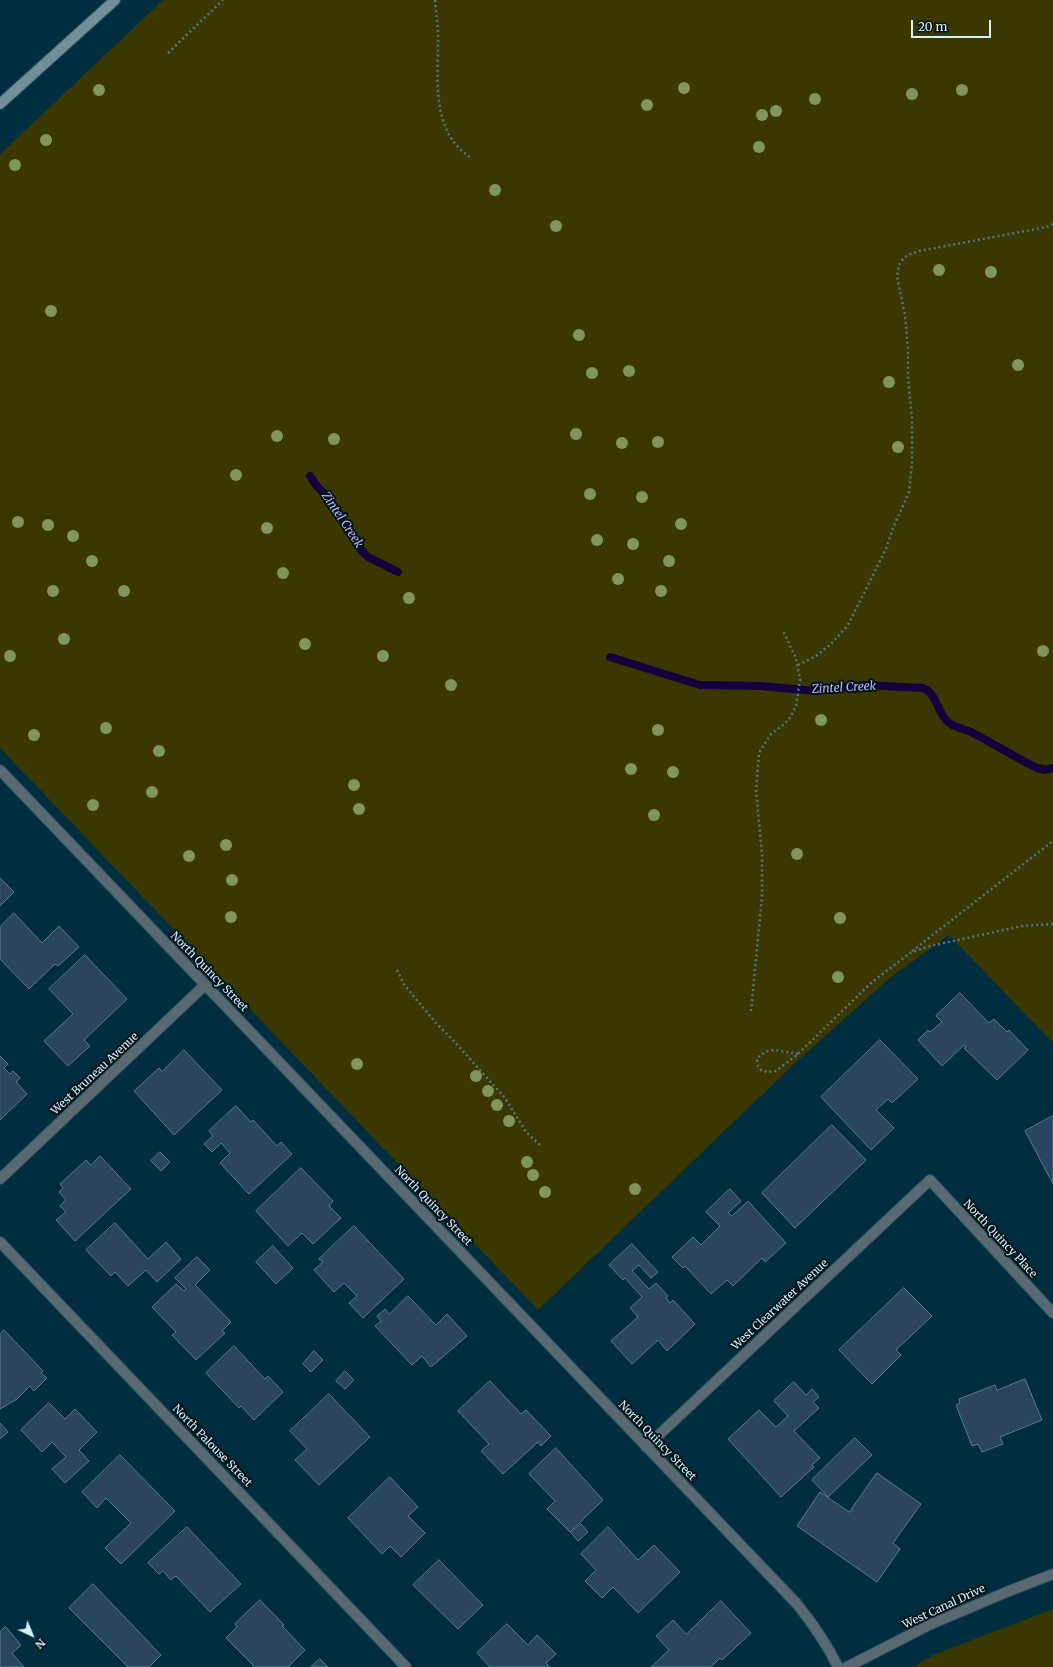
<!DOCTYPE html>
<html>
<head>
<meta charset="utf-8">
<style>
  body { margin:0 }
  #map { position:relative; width:1053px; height:1667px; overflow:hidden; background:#012e3e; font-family:Merriweather,serif }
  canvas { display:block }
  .north { position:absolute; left:12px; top:1615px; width:40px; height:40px; -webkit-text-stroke:3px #04141b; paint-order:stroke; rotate:136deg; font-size:11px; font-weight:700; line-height:16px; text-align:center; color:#d9effa }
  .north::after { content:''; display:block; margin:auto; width:14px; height:18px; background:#d9effa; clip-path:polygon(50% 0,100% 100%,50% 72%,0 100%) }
  .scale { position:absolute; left:911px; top:20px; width:80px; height:18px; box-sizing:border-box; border:2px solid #d9effa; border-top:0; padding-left:5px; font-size:12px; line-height:14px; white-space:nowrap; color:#d9effa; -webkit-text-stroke:3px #04141b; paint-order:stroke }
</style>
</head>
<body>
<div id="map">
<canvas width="1053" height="1667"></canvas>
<div class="north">N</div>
<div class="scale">20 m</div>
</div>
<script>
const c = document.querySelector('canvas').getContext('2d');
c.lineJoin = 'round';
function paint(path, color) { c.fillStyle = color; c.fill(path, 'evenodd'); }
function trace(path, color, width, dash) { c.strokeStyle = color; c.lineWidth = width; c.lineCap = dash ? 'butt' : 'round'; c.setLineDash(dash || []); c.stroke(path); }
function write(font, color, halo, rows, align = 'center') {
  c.font = font + ' Merriweather,serif'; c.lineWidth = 4; c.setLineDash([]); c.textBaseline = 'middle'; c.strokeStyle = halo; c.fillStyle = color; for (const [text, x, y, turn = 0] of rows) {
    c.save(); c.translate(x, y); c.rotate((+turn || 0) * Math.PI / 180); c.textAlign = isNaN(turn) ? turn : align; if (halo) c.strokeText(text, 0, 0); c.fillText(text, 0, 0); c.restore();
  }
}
const green = new Path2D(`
  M163 0H1053V1043L949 935 891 977 795 1063 538 1310 0 748V154Z
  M1053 1609V1667H913L933 1655Z`);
const stream = new Path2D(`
  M310 476 316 485 326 496 362 551 368 557 398 572
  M610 657 700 685 761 686 815 691 864 685 923 688C937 693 937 713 948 722 955 728 964 729 971 732 994 744 1015 757 1037 768L1045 770 1053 768`);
const building = new Path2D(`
  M0 878 14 892 0 906Z
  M14 913 42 943 59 926 79 947 58 966 55 964 29 989 0 959V927Z
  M85 955 127 999 84 1040 90 1046 68 1066 44 1041 73 1014 49 989Z
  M960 993 989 1023 994 1019 1007 1032 1009 1030 1028 1050 997 1080 964 1048 966 1047 964 1045 942 1066 918 1040 928 1030 930 1032 942 1022 936 1016Z
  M880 1040 918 1079 892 1103 888 1099 876 1110 894 1128 871 1150 821 1097Z
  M184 1050 222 1090 174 1135 134 1091 159 1068 162 1071Z
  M0 1056 8 1064 4 1068 10 1074 13 1071 20 1078 16 1082 27 1094 0 1120Z
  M236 1106 251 1122 253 1120 277 1146 281 1142 292 1154 249 1194 220 1163 230 1153 221 1143 212 1152 204 1144 213 1136 209 1131Z
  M1053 1116V1184L1025 1131Z
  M832 1125 866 1160 795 1228 762 1193Z
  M160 1152 170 1162 161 1171 151 1161Z
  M100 1156 131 1189 75 1241 56 1220 66 1212 60 1206 66 1200 59 1192 63 1188 60 1184 86 1160 91 1165Z
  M301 1168 333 1201 329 1206 341 1218 313 1244 302 1233 288 1246 256 1211Z
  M730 1189 741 1201 728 1213 732 1216 748 1201 786 1243 765 1262 762 1258 733 1286 727 1280 711 1294 685 1266 683 1268 672 1257 693 1237 701 1245 720 1226 706 1212Z
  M115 1223 148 1259 166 1242 181 1259 157 1282 146 1270 128 1286 115 1272 111 1276 86 1250Z
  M354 1226 404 1279 363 1318 349 1303 357 1296 344 1283 334 1292 314 1270 323 1262 319 1259Z
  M632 1244 658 1272 651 1278 639 1265 632 1271 649 1289 656 1283 668 1296 666 1298 670 1303 673 1300 695 1324 667 1351 658 1340 632 1364 611 1341 638 1317 630 1308 642 1297 625 1278 623 1280 609 1265Z
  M273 1246 293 1268 276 1284 256 1262Z
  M197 1257 210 1270 195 1285 231 1322 222 1331 225 1333 196 1360 172 1335 176 1332 152 1307 176 1284 184 1291 186 1289 175 1278Z
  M904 1288 932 1316 896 1350 901 1355 872 1384 839 1350Z
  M408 1296 436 1325 447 1314 467 1336 431 1367 422 1356 412 1365 375 1326 381 1321 377 1316 385 1309 389 1314Z
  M4 1330 43 1371 41 1373 47 1378 34 1391 30 1386 17 1399 0 1409V1334Z
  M234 1346 265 1379 268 1376 283 1392 254 1420 241 1406 239 1408 206 1373Z
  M314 1351 323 1360 311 1372 303 1364Z
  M345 1371 354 1380 345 1389 336 1381Z
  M1025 1379 1042 1420 1000 1437 1003 1444 982 1452 978 1444 972 1446 956 1405 960 1403 959 1399 995 1385 997 1390Z
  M490 1381 521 1414 526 1410 551 1436 541 1446 538 1442 503 1474 481 1451 489 1444 458 1411Z
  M794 1382 806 1395 812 1389 819 1397 813 1402 819 1408 794 1431 820 1458 812 1465 814 1467 781 1497 728 1439 759 1410 776 1427 788 1416 774 1401Z
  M329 1394 370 1437 319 1485 295 1460 307 1449 290 1431Z
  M49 1403 65 1419 75 1409 97 1432 79 1450 89 1461 65 1483 52 1469 66 1457 52 1442 42 1452 21 1430Z
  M0 1423 8 1432 0 1439Z
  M855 1438 872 1455 828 1497 812 1480Z
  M556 1448 603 1500 570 1532 547 1509 555 1501 529 1474Z
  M120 1455 175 1511 121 1564 105 1548 131 1523 106 1498 97 1508 82 1492Z
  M877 1473 921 1504 893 1543 900 1549 877 1582 797 1526 820 1492 849 1512Z
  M390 1477 418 1507 408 1516 425 1533 401 1557 390 1546 382 1554 348 1518Z
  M581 1524 588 1532 578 1541 571 1533Z
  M187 1527 241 1584 210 1612 176 1576 171 1580 163 1571 159 1574 148 1563Z
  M608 1527 638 1560 654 1545 680 1572 638 1613 613 1587 602 1598 585 1581 596 1570 581 1554Z
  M439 1560 483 1605 458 1629 413 1585Z
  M93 1584 161 1655 149 1667H128L69 1608Z
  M260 1600 284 1625 282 1626 305 1650 288 1667H255L226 1638 237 1627 235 1624Z
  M721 1601 751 1633 722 1660 720 1658 711 1667H651L669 1650 656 1636 673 1620 686 1634Z
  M507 1624 528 1645 537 1635 556 1654 546 1663 550 1667H490L477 1653Z
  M6 1627 21 1645 12 1653 24 1667H0V1632Z
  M320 1659 328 1667H311Z`);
const path = new Path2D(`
  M435 0C436 15 439 29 438 43 438 77 433 120 458 147 462 152 468 155 472 159
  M168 53 223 0
  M798 665 816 656 831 644 848 625 886 549 893 528 909 492 912 464V418L908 378V349L905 315 897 277 899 265 903 259 908 255 919 251 1047 227 1053 224
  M912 951 1053 841
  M397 970 405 986 436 1023 452 1039 505 1098 526 1132 541 1146
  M751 1011 762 896V855L756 790 759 753 771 734 783 725 790 718 796 706 800 680 796 658 783 631
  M798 1054 775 1050 768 1051 760 1055 757 1060 758 1066 761 1070 767 1072 776 1071 798 1054 872 982 910 953 930 946 1022 926 1053 924`);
const minor = new Path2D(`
  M0 770 797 1604C813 1624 827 1644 838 1667
  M0 1179 205 985
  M0 1242 406 1667
  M646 1447 930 1180 1053 1313`);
const tertiary = new Path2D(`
  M847 1667 929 1625 1009 1591 1053 1574`);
const secondary = new Path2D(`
  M0 104 115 0`);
const trees = [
  [684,88],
  [99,90],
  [962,90],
  [912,94],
  [815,99],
  [647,105],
  [776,111],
  [762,115],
  [46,140],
  [759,147],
  [15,165],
  [495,190],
  [556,226],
  [939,270],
  [991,272],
  [51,311],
  [579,335],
  [1018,365],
  [629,371],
  [592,373],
  [889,382],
  [576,434],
  [277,436],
  [334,439],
  [658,442],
  [622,443],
  [898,447],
  [236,475],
  [590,494],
  [642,497],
  [18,522],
  [681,524],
  [48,525],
  [267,528],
  [73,536],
  [597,540],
  [633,544],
  [92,561],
  [669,561],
  [283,573],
  [618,579],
  [53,591],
  [124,591],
  [661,591],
  [409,598],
  [64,639],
  [305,644],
  [1043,651],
  [10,656],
  [383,656],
  [451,685],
  [821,720],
  [106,728],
  [658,730],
  [34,735],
  [159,751],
  [631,769],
  [673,772],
  [354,785],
  [152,792],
  [93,805],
  [359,809],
  [654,815],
  [226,845],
  [797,854],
  [189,856],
  [232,880],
  [231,917],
  [840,918],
  [838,977],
  [357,1064],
  [476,1076],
  [488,1091],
  [497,1105],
  [509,1121],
  [527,1162],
  [533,1175],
  [635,1189],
  [545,1192]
];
const streetNames = [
  ["North Quincy Street",209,972,46],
  ["West Bruneau Avenue",95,1074,-43],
  ["North Quincy Street",433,1206,46],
  ["North Quincy Place",1000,1239,47],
  ["West Clearwater Avenue",780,1305,-43],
  ["North Quincy Street",657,1441,46],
  ["North Palouse Street",212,1446,46],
  ["West Canal Drive",944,1607,-25]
];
const waterNames = [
  ["Zintel Creek",342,520,56],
  ["Zintel Creek",844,688,-3]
];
paint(green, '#3a3800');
trace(stream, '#15003e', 8);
paint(building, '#2b455f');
trace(building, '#5c7894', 1);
trace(minor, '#244d5c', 12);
trace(tertiary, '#244d5c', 12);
trace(secondary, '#244d5c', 12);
trace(path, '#527684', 2.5, [2, 3]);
trace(minor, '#586972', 10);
trace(tertiary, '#586972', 10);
trace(secondary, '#728e9b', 10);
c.fillStyle = '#82955c';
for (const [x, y] of trees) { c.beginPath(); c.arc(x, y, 6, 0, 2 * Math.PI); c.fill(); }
write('11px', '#d9effa', '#04141b', streetNames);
write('italic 12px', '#bcb8f3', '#04141b', waterNames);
</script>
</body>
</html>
